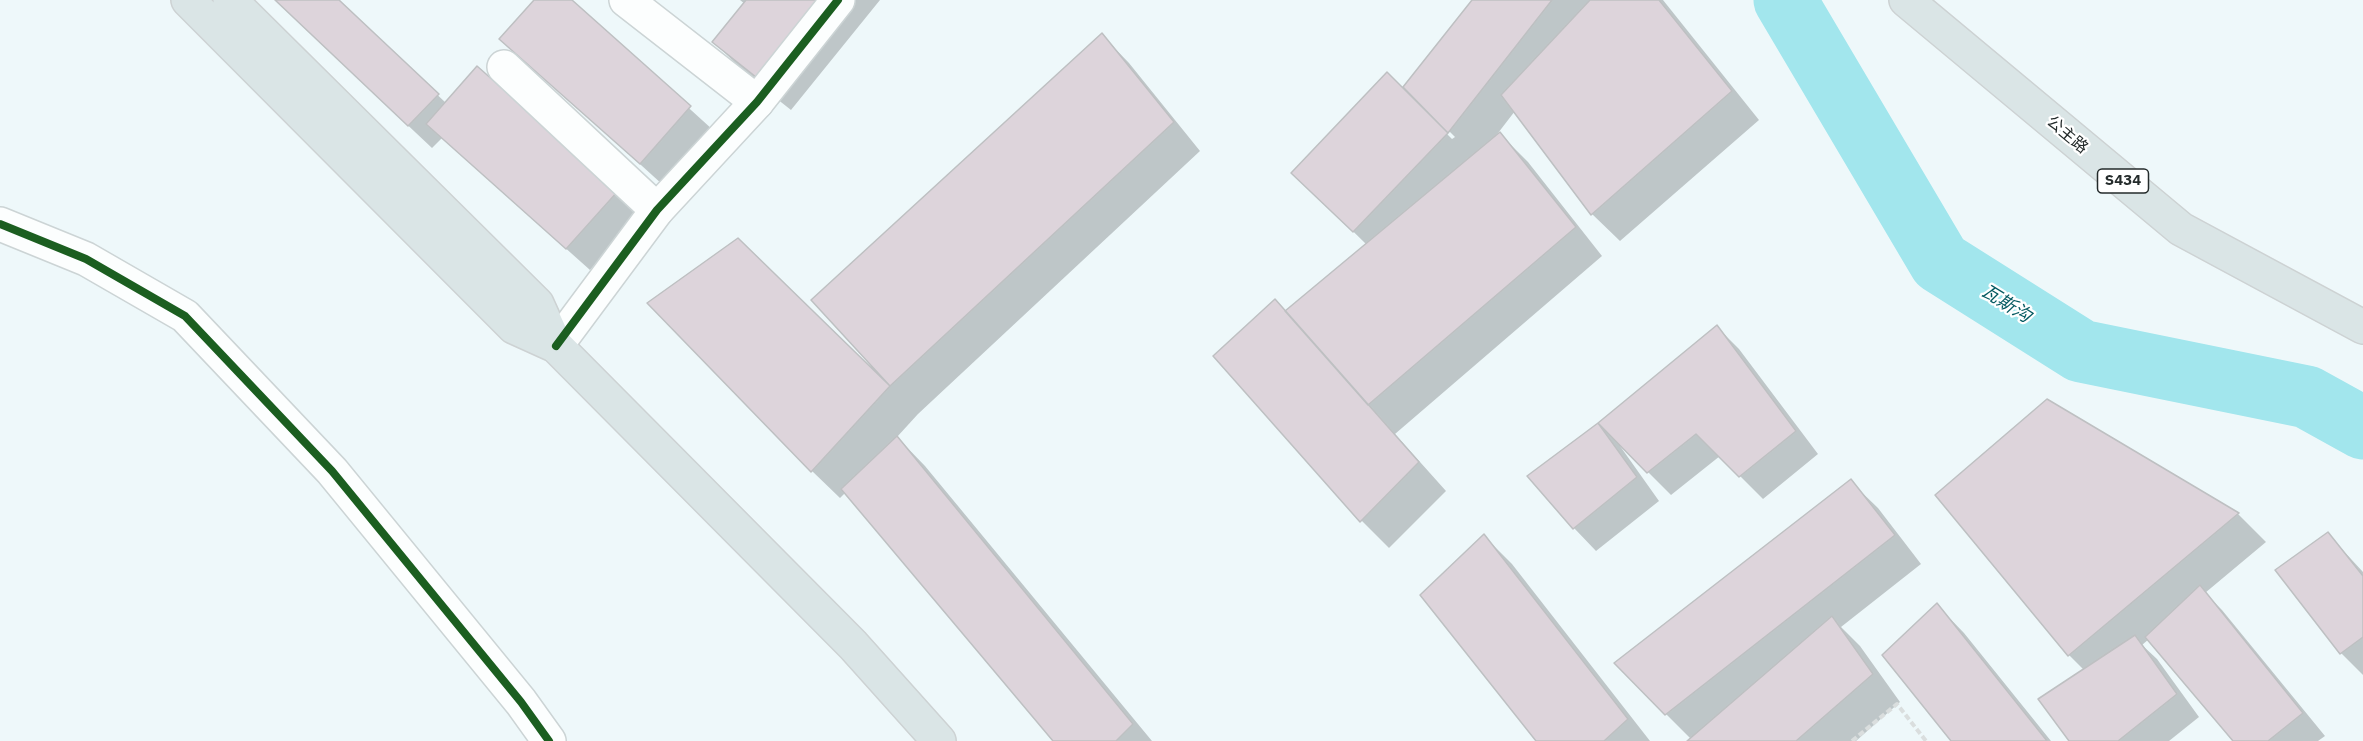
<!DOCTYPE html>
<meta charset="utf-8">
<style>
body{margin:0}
canvas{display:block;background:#eef8fa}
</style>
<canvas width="2363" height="741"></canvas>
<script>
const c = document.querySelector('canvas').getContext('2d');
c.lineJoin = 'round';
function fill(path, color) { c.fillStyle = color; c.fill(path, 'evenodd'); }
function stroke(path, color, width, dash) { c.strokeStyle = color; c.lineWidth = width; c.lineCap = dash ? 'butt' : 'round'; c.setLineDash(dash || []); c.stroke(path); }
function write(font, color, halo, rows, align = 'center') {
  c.font = font + ' "IBM Plex Sans","Noto Sans SC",sans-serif'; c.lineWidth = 4.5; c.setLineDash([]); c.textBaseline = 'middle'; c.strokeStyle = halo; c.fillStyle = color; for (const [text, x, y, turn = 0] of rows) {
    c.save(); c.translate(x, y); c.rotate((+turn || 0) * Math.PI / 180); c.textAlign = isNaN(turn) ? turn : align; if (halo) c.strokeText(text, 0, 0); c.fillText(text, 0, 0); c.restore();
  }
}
fill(new Path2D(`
 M337 0 446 103 477 68 639 215 590 270 442 138 432 148 299 23Z
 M536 0H570L713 130 663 185 501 38Z
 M740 0H880L791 110 748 76 714 42 745 4Z
 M1474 0H1663L1759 120 1620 241 1592 214 1515 111 1495 137 1500 134 1528 162 1602 256 1395 434 1446 491 1389 548 1362 521 1215 356 1286 312 1367 245 1316 195 1387 74 1452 139 1455 137 1405 87Z
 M1102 35 1129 63 1200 151 918 414 897 437 925 466 1152 741H1055L846 492 840 498 812 471 884 379Z
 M1717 327 1739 349 1818 454 1763 499 1720 456 1671 495 1621 445 1620 446 1659 501 1596 551 1574 528 1599 424Z
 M2047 400 2238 514 2266 542 2205 593 2222 610 2325 736 2318 741H2234L2149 639 2142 645 2157 659 2199 717 2169 741H2071L2084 670 2069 655Z
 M1850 481 1878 508 1921 564 1841 627 1860 646 1900 702 1856 741H1689L1691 739 1616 664Z
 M2328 534 2363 572V675L2341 653Z
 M1484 536 1512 564 1650 741H1538Z
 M1937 605 1964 633 2051 741H1952Z`), '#0003');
stroke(new Path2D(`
 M1785 0 1940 262 2081 351 2307 397 2363 428`), '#a2e6ed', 63);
const building = new Path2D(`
 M275 0H339L439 94 408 126Z
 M534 0H572L691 106 640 164 499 39Z
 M746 0H818L756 77 712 42Z
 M1472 0H1552L1448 133 1403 87Z
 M1590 0H1659L1732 91 1591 215 1501 95Z
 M1102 33 1174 122 890 386 811 300Z
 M477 66 618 191 566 249 426 124Z
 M1387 72 1448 133 1353 232 1291 173Z
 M1500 132 1576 227 1368 405 1285 311Z
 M738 238 890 386 811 472 647 303Z
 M1275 299 1419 462 1360 522 1213 356Z
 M1717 325 1796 431 1739 477 1696 434 1647 473 1598 423Z
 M2047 399 2239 513 2068 656 1935 495Z
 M1598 423 1637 477 1573 529 1527 476Z
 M897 436 1133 724 1116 741H1053L841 489Z
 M1851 479 1895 535 1665 715 1614 663Z
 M2328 532 2363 576V637L2340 654 2275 570Z
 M1484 534 1628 719 1604 741H1536L1420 595Z
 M2200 585 2303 713 2268 741H2233L2145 637Z
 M1937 603 2047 741H1951L1882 655Z
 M1832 616 1873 674 1796 741H1687Z
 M2135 635 2177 694 2118 741H2069L2038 699Z`);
fill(building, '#ddd4db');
stroke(building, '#bec0c2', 1.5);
const minor = new Path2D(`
 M626 0 757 102
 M504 67 657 210
 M0 224 86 259 185 316 332 471 521 702 549 741`);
const tertiary = new Path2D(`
 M556 346 657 210 757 102 838 0`);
const primary = new Path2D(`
 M188 0 514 327 556 346
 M230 0 537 304 556 346 853 645 939 741
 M1906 0 2181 229 2363 327`);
stroke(minor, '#ccd4d5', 36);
stroke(tertiary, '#ccd4d5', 36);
stroke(primary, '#cdd2d3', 36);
stroke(new Path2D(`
 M1852 741 1897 704 1926 741`), '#dadede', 4, [6, 3]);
stroke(minor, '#fcfefe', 33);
stroke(tertiary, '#fcfefe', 33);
stroke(primary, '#dae5e6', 33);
stroke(new Path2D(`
 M0 224 86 259 185 316 332 471 521 702 549 741
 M556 346 657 210 757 102 838 0`), '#1b5e20', 8);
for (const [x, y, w] of [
 [2123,181,51]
]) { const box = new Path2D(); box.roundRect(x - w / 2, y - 12, w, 24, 4.5); c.fillStyle = '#fff'; c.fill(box); stroke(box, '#242b2b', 1.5); }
write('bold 15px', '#242b2b', null, [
 ["S434",2123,181]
]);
write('16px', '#242b2b', '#fff', [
 ["公主路",2067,135,40]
]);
write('italic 18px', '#055a61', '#fff', [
 ["瓦斯沟",2006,304,32]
]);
</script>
